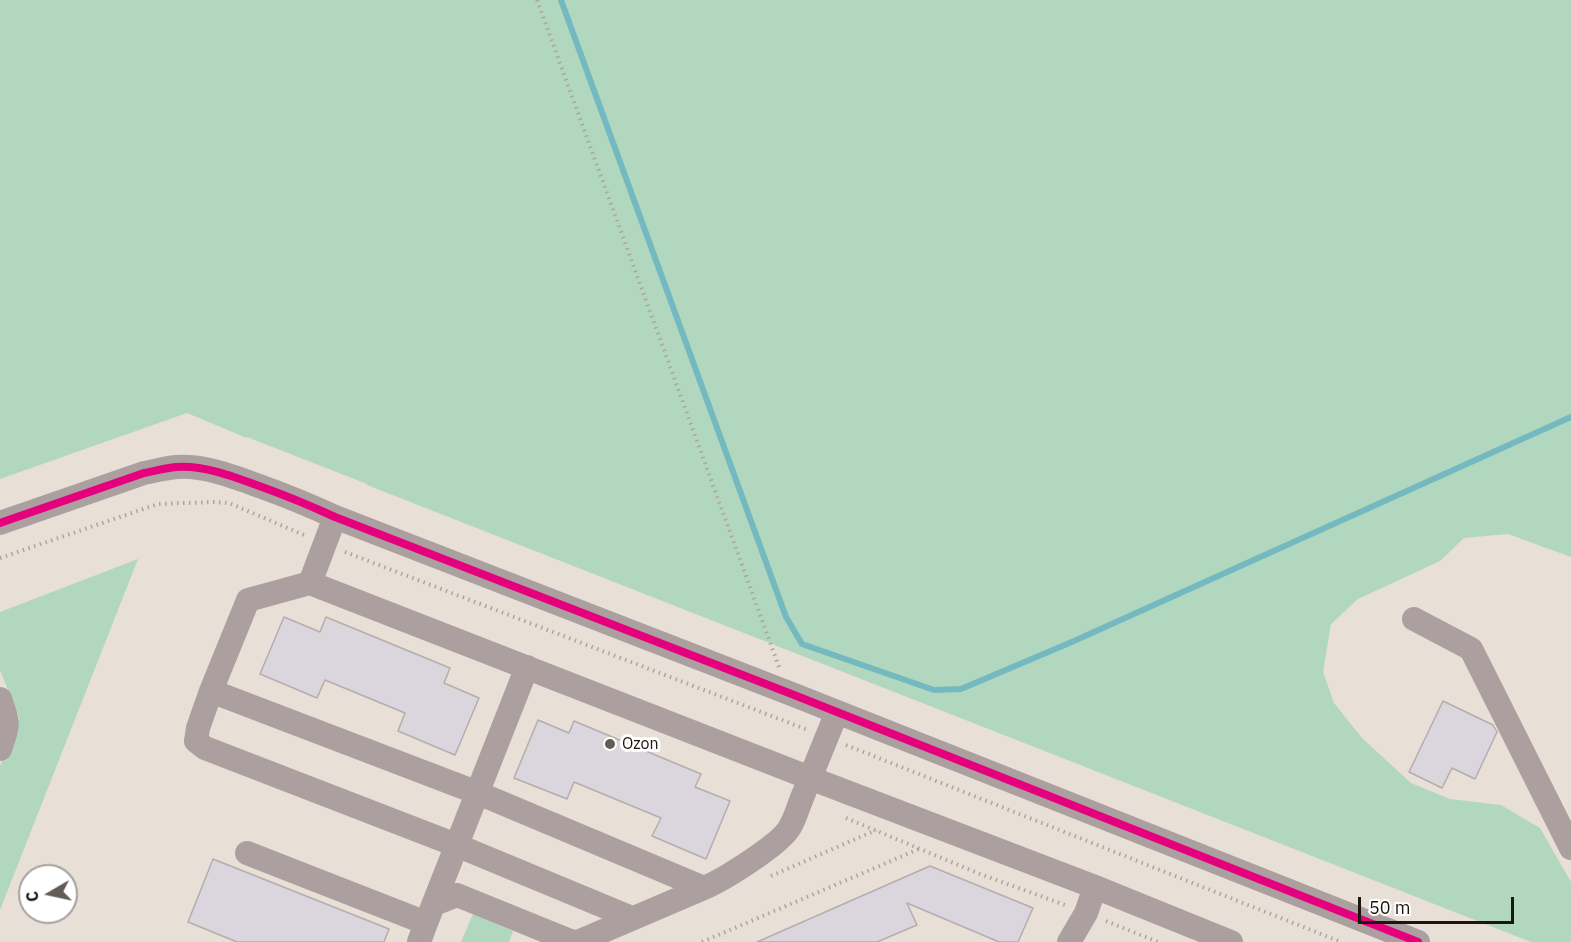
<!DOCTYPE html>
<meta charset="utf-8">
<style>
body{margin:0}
#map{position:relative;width:1571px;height:942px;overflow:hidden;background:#e8dfd6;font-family:"IBM Plex Sans",sans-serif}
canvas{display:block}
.north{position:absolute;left:18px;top:864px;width:60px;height:60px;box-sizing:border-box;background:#fff;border:2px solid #a4a2a0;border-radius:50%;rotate:261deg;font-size:16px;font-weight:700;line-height:24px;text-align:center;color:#1c1611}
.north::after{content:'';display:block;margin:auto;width:21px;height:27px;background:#635c56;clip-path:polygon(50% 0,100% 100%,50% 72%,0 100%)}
.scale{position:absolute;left:1358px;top:897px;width:156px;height:27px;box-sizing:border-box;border:3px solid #1c1611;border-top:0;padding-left:8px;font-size:18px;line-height:21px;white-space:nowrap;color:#1c1611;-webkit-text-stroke:4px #fff;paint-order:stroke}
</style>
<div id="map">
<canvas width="1571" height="942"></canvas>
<div class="north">С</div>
<div class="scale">50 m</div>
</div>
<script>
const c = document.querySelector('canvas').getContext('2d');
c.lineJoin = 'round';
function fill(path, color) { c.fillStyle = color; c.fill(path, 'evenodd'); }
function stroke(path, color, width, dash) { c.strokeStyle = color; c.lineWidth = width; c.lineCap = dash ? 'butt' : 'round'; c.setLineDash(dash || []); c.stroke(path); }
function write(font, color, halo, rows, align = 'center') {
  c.font = font + ' "IBM Plex Sans",sans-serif'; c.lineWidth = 6; c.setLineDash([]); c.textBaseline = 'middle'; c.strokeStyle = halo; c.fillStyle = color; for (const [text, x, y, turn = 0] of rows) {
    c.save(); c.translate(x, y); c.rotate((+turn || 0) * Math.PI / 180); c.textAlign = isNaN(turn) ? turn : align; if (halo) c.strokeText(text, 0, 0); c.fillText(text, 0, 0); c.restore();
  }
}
fill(new Path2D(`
 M0 0H1571V557L1508 534 1464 538 1440 561 1358 599 1331 624 1323 672 1334 703 1362 738 1411 783 1450 799 1501 805 1540 828 1571 882V942H1531L367 485V484L247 437V438L187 413 0 479Z
 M138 559 0 910V766L19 718 0 670V612Z
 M473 914 513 931 509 942H461Z`), '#b2d7bf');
stroke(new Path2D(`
 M561 0 786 617 802 644 934 690 961 689 1074 641 1571 417`), '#74b8c0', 6);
const building = new Path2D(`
 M284 617 320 632 326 617 450 668 444 683 479 698 455 755 398 731 405 713 325 680 317 698 260 674Z
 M1443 701 1493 725 1497 732 1475 779 1452 768 1442 788 1409 772Z
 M538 720 569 733 574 721 701 774 695 787 730 801 706 859 652 836 661 818 574 782 567 799 514 778Z
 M213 859 389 929 384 942H237L188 922Z
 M930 866 1033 908 1018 942H999L907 903 917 925 877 942H757Z`);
fill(building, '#dbd5dd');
stroke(building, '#b3aead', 1.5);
stroke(new Path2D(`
 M537 0 779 667
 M345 552 808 730
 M0 558 158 504 215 502 229 503 304 535
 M846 745 1341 942
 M846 818 980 874 1065 905
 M771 876 876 830
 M1106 921 1158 942
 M702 942 919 849`), '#ada5a2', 4, [1.5, 4.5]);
stroke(new Path2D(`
 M0 523 144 473C155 471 165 468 176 467 205 465 235 477 262 487 287 496 311 506 335 517L789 693 1418 942
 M310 583 335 517
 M1414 619 1471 649 1571 848
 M211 691 198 728 196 741 205 748 456 845 632 918
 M0 699C9 723 9 725 0 749
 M837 712C826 739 815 766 804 793 799 804 796 817 790 827 781 844 723 880 704 888L478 793 211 691 248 600 310 583 810 778 1095 887 1231 942
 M247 853 426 923 419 942
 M434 904 457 895 573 942
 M426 923 527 667
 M575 942 580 941 704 888
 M1069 942 1086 913 1095 887`), '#aba09f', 24);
stroke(new Path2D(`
 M0 523 144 473C155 471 165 468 176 467 205 465 235 477 262 487 287 496 311 506 335 517L789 693 1418 942`), '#e5007d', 8);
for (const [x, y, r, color] of [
 [610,744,6,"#635c56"]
]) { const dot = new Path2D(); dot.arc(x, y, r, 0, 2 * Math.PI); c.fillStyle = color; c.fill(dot); stroke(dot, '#fff', 2); }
write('16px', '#1c1611', '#fff', [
 ["Ozon",622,744]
], 'left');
</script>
